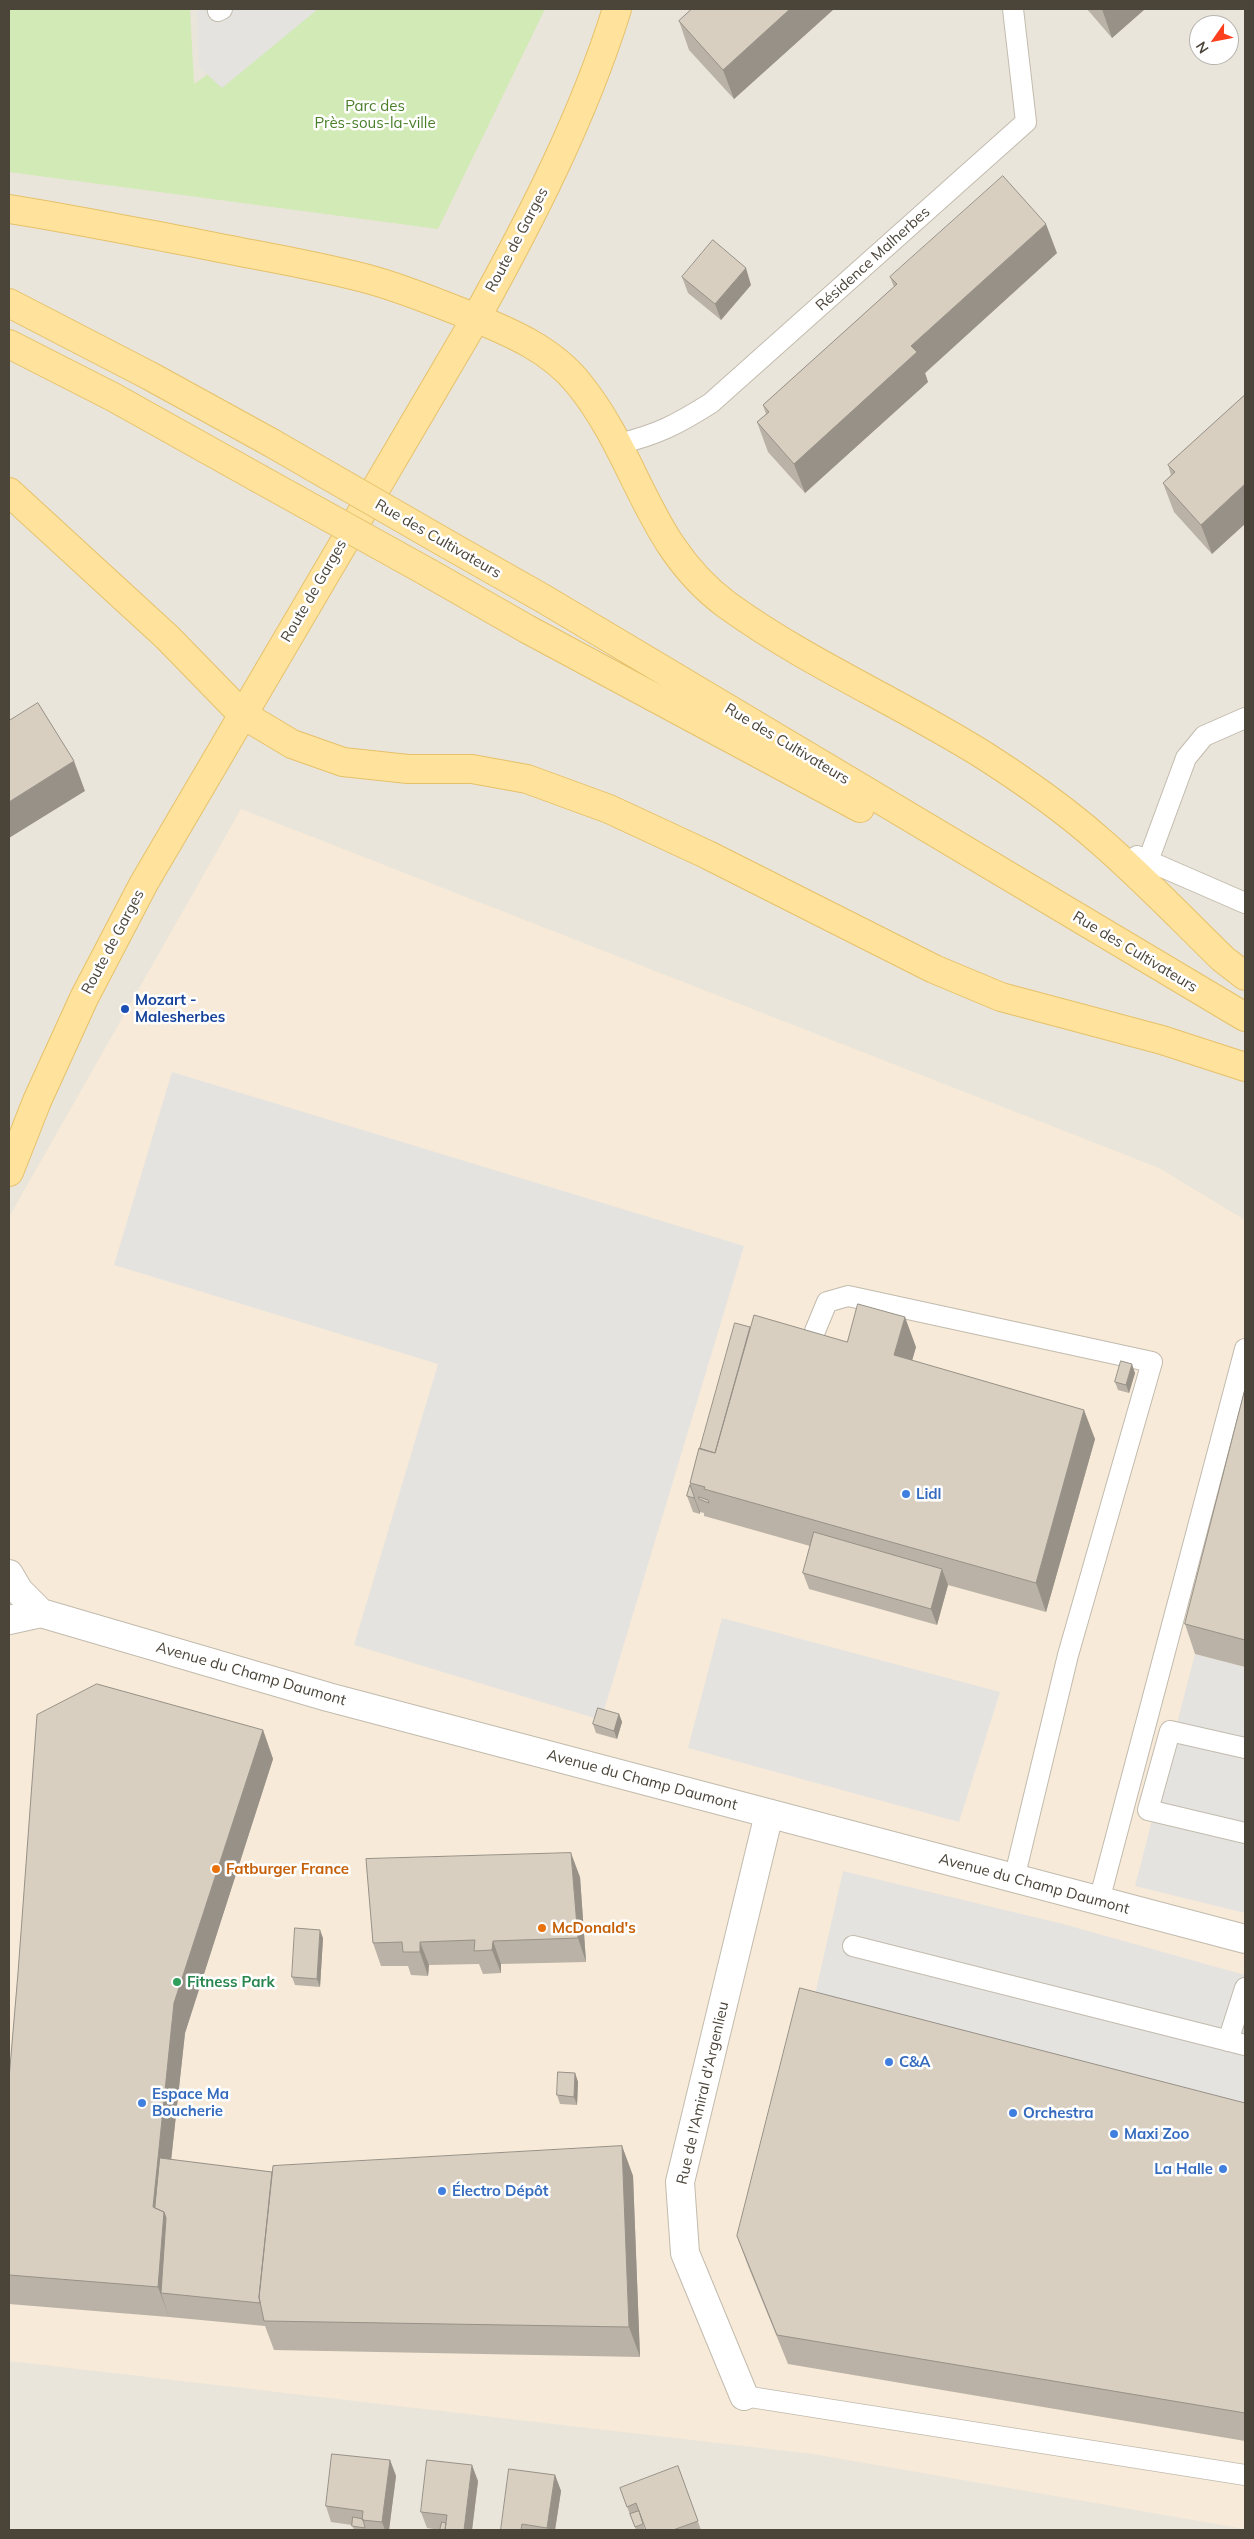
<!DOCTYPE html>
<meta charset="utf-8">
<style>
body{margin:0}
#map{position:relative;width:1254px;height:2539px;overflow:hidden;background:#f6f3ec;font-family:Mulish,sans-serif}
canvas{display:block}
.frame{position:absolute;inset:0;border:10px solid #4b4439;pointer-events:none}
.north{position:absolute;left:1189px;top:15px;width:50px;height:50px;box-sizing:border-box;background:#fff;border:1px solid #b7b4b0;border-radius:50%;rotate:237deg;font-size:14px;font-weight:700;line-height:20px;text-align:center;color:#4b4439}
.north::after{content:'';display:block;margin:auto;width:18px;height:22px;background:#fc3f1d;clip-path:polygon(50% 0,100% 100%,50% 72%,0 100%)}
</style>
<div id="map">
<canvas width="1254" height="2539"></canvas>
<div class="frame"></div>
<div class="north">N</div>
</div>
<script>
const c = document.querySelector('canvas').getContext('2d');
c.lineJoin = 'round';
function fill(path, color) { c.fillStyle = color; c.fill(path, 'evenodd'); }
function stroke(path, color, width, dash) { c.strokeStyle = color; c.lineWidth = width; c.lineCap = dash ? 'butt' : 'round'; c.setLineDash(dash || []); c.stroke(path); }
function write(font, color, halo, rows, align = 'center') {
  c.font = font + ' Mulish,sans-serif'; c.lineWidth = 5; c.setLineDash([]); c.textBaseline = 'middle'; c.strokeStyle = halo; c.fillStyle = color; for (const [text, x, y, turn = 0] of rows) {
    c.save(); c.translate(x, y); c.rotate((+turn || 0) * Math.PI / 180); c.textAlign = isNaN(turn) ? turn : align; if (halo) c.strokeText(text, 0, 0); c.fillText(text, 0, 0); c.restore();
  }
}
fill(new Path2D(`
 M9 9H1245V2530H9ZM1199 25H1229V55H1199Z`), '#eae5da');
fill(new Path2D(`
 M241 809 1159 1168 1245 1220V2529L813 2454 9 2361V1217Z`), '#f7ead8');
fill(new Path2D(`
 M9 9H190L194 84 301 9H545L438 229 9 172Z`), '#d2eab5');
fill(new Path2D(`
 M197 9H318L222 88 199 67Z
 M172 1072 744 1246 601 1720 354 1645 438 1364 114 1265Z
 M722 1618 1000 1692 959 1822 688 1748Z
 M1195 1654 1245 1667V1913L1135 1886Z
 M843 1871 1063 1924 1245 1975V2130L810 2017Z`), '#e5e3e0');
const lane = new Path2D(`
 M218 11 222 9
 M618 444C657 435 678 424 711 403L1026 122 1013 9
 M1137 856 1245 903
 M1148 861 1186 758 1204 736 1245 718
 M815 1331 827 1302 848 1296 1152 1362 1068 1655 1014 1879
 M1245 1748 1170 1731 1148 1810 1245 1833
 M1099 1901 1245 1349
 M853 1946 1245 2045
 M1228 2041 1245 1988
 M744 2396 1245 2475`);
const street = new Path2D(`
 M9 1574 19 1591 41 1613 328 1697 1245 1939
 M9 1620 41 1613
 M744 2396 685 2253 680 2182 769 1814`);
const primary = new Path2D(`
 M9 209C73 219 136 232 200 244 258 256 318 265 375 281 409 291 441 304 473 317 512 333 552 350 579 384 638 457 647 546 727 605 807 663 901 703 985 756 1024 781 1064 809 1099 840 1142 877 1182 919 1223 959L1245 976
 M9 303 150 376 270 442
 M9 344 113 397 258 478
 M9 492 167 637 242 714 292 744 343 762 408 769H472L527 779 609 809 708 855 934 969 1001 997 1162 1040 1245 1067
 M447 544 544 599 1245 1017
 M429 573 527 629 860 808
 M9 1172 37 1101 84 998 144 883 476 318C531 219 583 118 617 9`);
stroke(lane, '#c2bbae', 22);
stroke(street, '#c2bbae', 30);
stroke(primary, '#e6c16a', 30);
stroke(lane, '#fff', 20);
stroke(street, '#fff', 28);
stroke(primary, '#ffe39c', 28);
const primaryBridge = new Path2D(`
 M270 442 447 544
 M258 478 429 573`);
stroke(primaryBridge, '#e6c16a', 30, []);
stroke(primaryBridge, '#ffe39c', 28);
fill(new Path2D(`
 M692 9H834L734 99 689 50 679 21Z
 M1087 9H1145L1112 38Z
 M1057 253 925 373 928 382 805 493 768 452 757 422 766 414 763 405 894 287 890 277Z
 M682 277 751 285 721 320 688 293Z
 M1245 395 1212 554 1174 512 1163 483 1171 475 1168 465Z
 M750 1327 847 1342 916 1347 912 1360 1095 1439 1046 1612 948 1585 937 1625 809 1589 803 1573 810 1546 715 1519 704 1516V1513L700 1512V1514L693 1512 687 1496 690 1485V1483L700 1449Z
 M1135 1373 1129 1393 1118 1390 1115 1382Z
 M1245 1389V1667L1195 1654 1185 1624Z
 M619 1714 622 1722 617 1739 596 1733 593 1724Z
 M263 1730 273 1759 185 2033 171 2160 272 2172 622 2146 633 2176 640 2357 274 2350 265 2326 169 2317 9 2304V2079Z
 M580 1877 586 1962 501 1964V1973L483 1974 479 1964 429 1965 428 1976 411 1975 408 1966H381L373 1943Z
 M323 1938 320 1987 295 1985 292 1977Z
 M575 2073 578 2082 577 2105 560 2104 557 2095Z
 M1245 2103V2441L788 2364 748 2266 737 2236Z
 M390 2460 396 2476 389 2530H354L352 2525 331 2522 326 2506Z
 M678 2466 701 2530H646L642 2519 645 2530H636L627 2507Z
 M555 2475 561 2491 555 2530H501Z
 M478 2481 472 2530H440L427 2528 421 2512Z`), '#bab2a6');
fill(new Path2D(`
 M790 9H834L734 99 723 70Z
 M1102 9H1145L1112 38Z
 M1046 224 1057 253 925 373 928 382 805 493 794 464 911 346Z
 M746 268 751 285 721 320 715 304Z
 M1245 484V524L1212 554 1201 525Z
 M74 761 85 791 9 838V802Z
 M905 1317 916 1347 905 1385 894 1355Z
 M1132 1364 1135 1373 1129 1393 1126 1385Z
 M1084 1410 1095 1439 1046 1612 1036 1583Z
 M694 1496 700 1512V1514L694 1498Z
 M942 1569 948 1585 937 1625 931 1609Z
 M619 1714 622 1722 617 1739 614 1731Z
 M263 1730 273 1759 185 2033 165 2216 175 2241 161 2293 169 2317 158 2287 153 2207 174 2003Z
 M571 1853 580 1877 586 1962 578 1938Z
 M320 1930 323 1938 320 1987 317 1979Z
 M493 1941 501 1964V1973L492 1950Z
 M420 1942 429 1965 428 1976 420 1952Z
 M575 2073 578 2082 577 2105 574 2097Z
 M622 2146 633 2176 640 2357 629 2327Z
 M390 2460 396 2476 389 2530H385L382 2522Z
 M472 2465 478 2481 472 2530H464Z
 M555 2475 561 2491 555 2530H548L547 2528Z`), '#979187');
const building = new Path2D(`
 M692 9H790L723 70 679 21Z
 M1003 176 1046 224 911 346 917 352 794 464 757 422 769 412 763 405 897 284 890 277Z
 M713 240 746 268 715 304 682 277Z
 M1245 395V484L1201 525 1163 483 1175 472 1168 465Z
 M38 703 74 761 9 802V721Z
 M858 1304 905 1317 894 1355 1084 1410 1036 1583 704 1489 705 1487 690 1483 699 1448 715 1453 754 1315 847 1342Z
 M735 1323 750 1327 715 1453 700 1449Z
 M1121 1361 1132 1364 1126 1385 1115 1382Z
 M1245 1389V1640L1185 1624Z
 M690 1485 694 1496V1498L687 1496Z
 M699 1497 708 1500 709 1503 699 1499Z
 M814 1532 942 1569 931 1609 803 1573Z
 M97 1684 263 1730 174 2003 153 2207 164 2212 158 2287 9 2275V2079L18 1973 37 1715Z
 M598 1708 619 1714 614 1731 593 1724Z
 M571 1853 578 1938 493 1941 492 1950 474 1951 475 1940 420 1942V1952H403L402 1942 373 1943 366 1859Z
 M295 1928 320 1930 317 1979 292 1977Z
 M800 1988 1245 2103V2413L777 2335 737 2236Z
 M558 2072 575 2073 574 2097 557 2095Z
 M622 2146 629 2327 264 2321 259 2297 273 2166Z
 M160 2158 272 2172 259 2297 260 2303 161 2293 166 2218 164 2212 155 2208Z
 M332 2454 390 2460 382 2522 362 2520 363 2511 326 2506Z
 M427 2460 472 2465 464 2530H445L447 2515 421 2512Z
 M678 2466 698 2521 673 2530H646L636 2503 627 2507 620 2488Z
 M509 2469 555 2475 547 2528 522 2524 521 2530H501Z
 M639 2511 643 2524 635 2527 630 2514Z
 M353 2517 363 2519 365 2528 352 2526Z
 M442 2522 446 2523 445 2530H440Z`);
fill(building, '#d8cfc1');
stroke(building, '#979187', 1);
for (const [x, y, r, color] of [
 [125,1009,5,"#1a4fb4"],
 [906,1494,5,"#3f7fe0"],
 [216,1869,5,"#e8710a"],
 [542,1928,5,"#e8710a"],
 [177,1982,5,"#2e9e5b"],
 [889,2062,5,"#3f7fe0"],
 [142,2103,5,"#3f7fe0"],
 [1013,2113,5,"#3f7fe0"],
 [1114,2134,5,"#3f7fe0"],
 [1223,2169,5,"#3f7fe0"],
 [442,2191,5,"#3f7fe0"]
]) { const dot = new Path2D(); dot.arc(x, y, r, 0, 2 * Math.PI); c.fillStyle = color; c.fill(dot); stroke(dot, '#fff', 2); }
write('15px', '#4a7f2a', '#fff', [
 ["Parc des",375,106],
 ["Près-sous-la-ville",375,123]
]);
write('15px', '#4b4439', '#fff', [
 ["Route de Garges",517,240,-62],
 ["Résidence Malherbes",873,259,-42],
 ["Rue des Cultivateurs",438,539,30],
 ["Route de Garges",314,591,-60],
 ["Rue des Cultivateurs",787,744,31],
 ["Route de Garges",113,942,-62],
 ["Rue des Cultivateurs",1135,952,31],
 ["Avenue du Champ Daumont",251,1674,16],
 ["Avenue du Champ Daumont",642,1780,15],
 ["Avenue du Champ Daumont",1034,1884,15],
 ["Rue de l'Amiral d'Argenlieu",703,2093,-77]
]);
write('bold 15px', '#164399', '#fff', [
 ["Mozart -",135,1000],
 ["Malesherbes",135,1017]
], 'left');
write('bold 15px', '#366cbe', '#fff', [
 ["Lidl",916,1494],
 ["C&A",899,2062],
 ["Espace Ma",152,2094],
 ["Boucherie",152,2111],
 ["Orchestra",1023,2113],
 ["Maxi Zoo",1124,2134],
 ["La Halle",1213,2169,"right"],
 ["Électro Dépôt",452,2191]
], 'left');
write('bold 15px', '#c56008', '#fff', [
 ["Fatburger France",226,1869],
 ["McDonald's",552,1928]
], 'left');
write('bold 15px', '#27864d', '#fff', [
 ["Fitness Park",187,1982]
], 'left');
</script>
